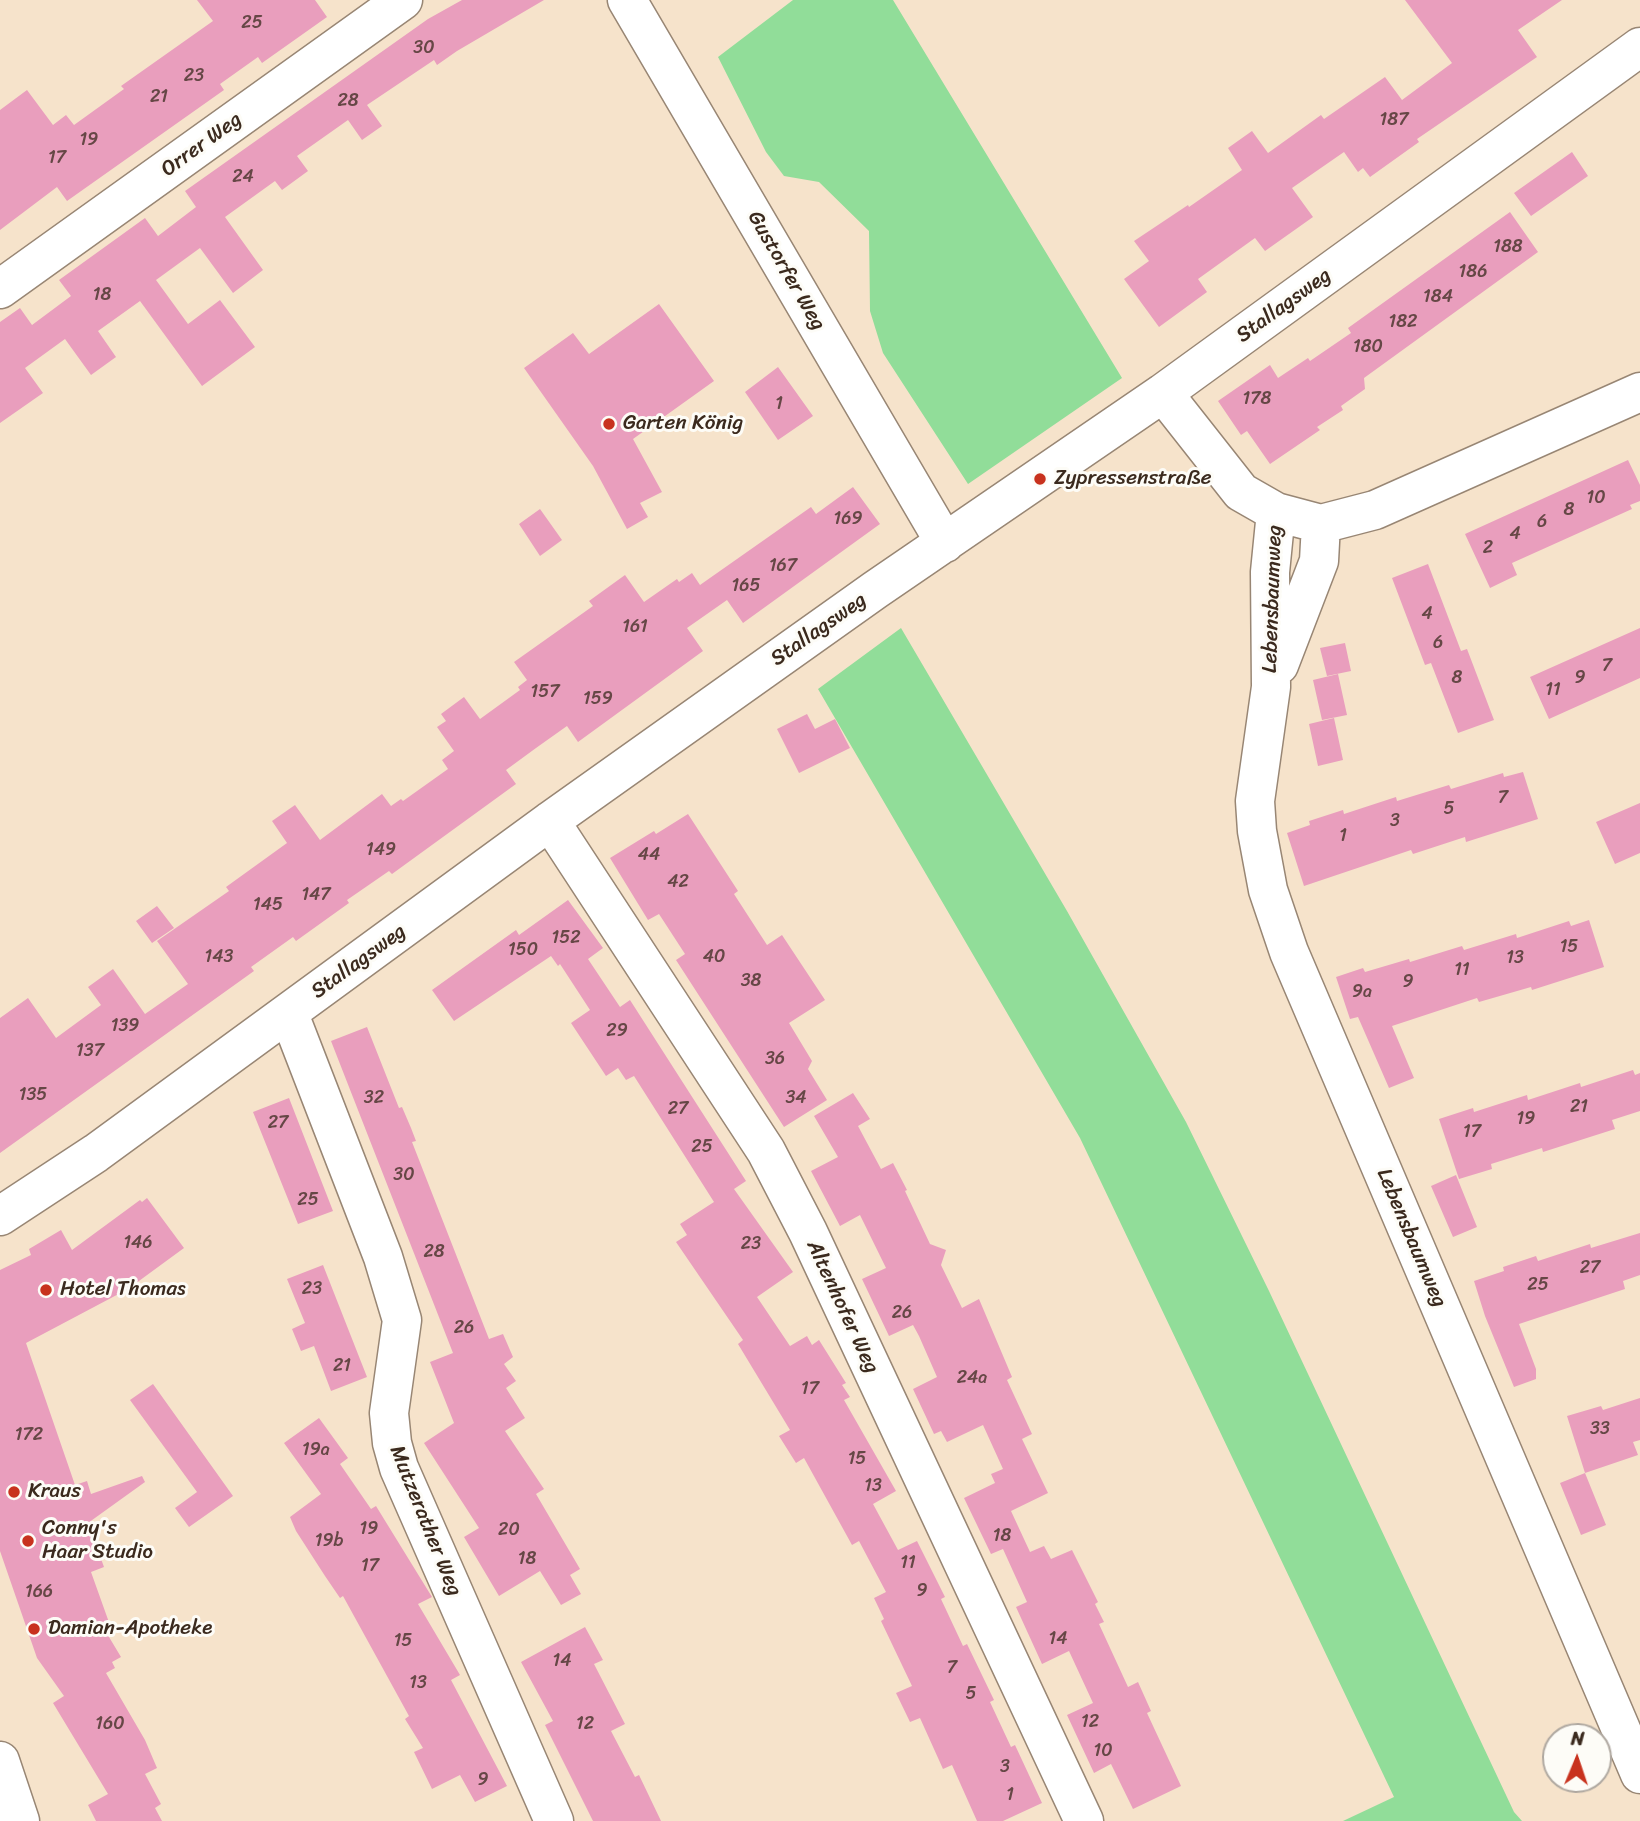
<!DOCTYPE html>
<meta charset="utf-8">
<style>
body{margin:0}
#map{position:relative;width:1640px;height:1821px;overflow:hidden;background:#f6e3cb;font-family:Sriracha,sans-serif}
canvas{display:block}
.north{position:absolute;left:1542px;top:1723px;width:70px;height:70px;box-sizing:border-box;background:#fdfcf7;border:2px solid #afa8a0;border-radius:50%;rotate:2deg;font-size:19px;font-weight:700;line-height:28px;text-align:center;color:#3b2a1e}
.north::after{content:'';display:block;margin:auto;width:24px;height:32px;background:#c8321e;clip-path:polygon(50% 0,100% 100%,50% 72%,0 100%)}
</style>
<div id="map">
<canvas width="1640" height="1821"></canvas>
<div class="north">N</div>
</div>
<script>
const c = document.querySelector('canvas').getContext('2d');
c.lineJoin = 'round';
function fill(path, color) { c.fillStyle = color; c.fill(path, 'evenodd'); }
function stroke(path, color, width, dash) { c.strokeStyle = color; c.lineWidth = width; c.lineCap = dash ? 'butt' : 'round'; c.setLineDash(dash || []); c.stroke(path); }
function write(font, color, halo, rows, align = 'center') {
  c.font = font + ' Sriracha,sans-serif'; c.lineWidth = 6; c.setLineDash([]); c.textBaseline = 'middle'; c.strokeStyle = halo; c.fillStyle = color; for (const [text, x, y, turn = 0] of rows) {
    c.save(); c.translate(x, y); c.rotate((+turn || 0) * Math.PI / 180); c.textAlign = isNaN(turn) ? turn : align; if (halo) c.strokeText(text, 0, 0); c.fillText(text, 0, 0); c.restore();
  }
}
fill(new Path2D(`
 M793 0H893L1122 378 968 484 883 353 870 311 869 231 819 182 784 176 766 152 718 57Z
 M901 628 1067 911 1186 1122 1269 1291 1514 1812 1522 1821H1343L1394 1797 1080 1138 818 689Z`), '#91dd99');
fill(new Path2D(`
 M197 0H315L327 17 262 63 258 57 220 84 224 90 67 201 57 187 0 230V110L27 90 53 125 66 115 74 125 124 89 121 86 213 21Z
 M462 0H544L457 51 437 65 434 60 367 105 382 126 362 140 348 120 297 156 308 171 282 190 275 181 225 217 263 270 233 293 200 248 156 280 188 324 220 300 255 347 202 386 140 301 98 331 116 357 91 375 65 339 25 368 43 393 0 423V322L20 308 32 325 71 296 59 280 145 218 158 236 196 207 185 191 428 19Z
 M1405 0H1562L1518 30 1537 57 1417 139 1419 142 1370 177 1363 168 1358 172 1344 152 1292 188 1313 217 1265 251 1255 238 1198 279 1207 292 1159 327 1124 279 1149 261 1134 241 1188 205 1189 207 1242 170 1228 148 1252 131 1268 153 1321 115 1324 119 1385 77 1402 100 1452 63Z
 M1572 152 1588 176 1531 216 1514 193Z
 M1510 212 1538 252 1364 378 1365 389 1341 406 1343 410 1317 427 1320 430 1270 464 1247 431 1241 435 1218 401 1270 365 1278 378 1308 358 1310 361 1351 333 1348 328Z
 M659 304 714 381 633 439 662 492 640 503 648 517 627 529 593 466 524 368 573 333 589 354Z
 M778 367 813 416 778 440 745 392Z
 M1628 460 1640 485V501L1630 505 1632 509 1512 563 1517 575 1490 588 1465 534Z
 M853 487 880 524 743 623 727 600 687 628 703 651 578 742 567 726 536 748 506 770 516 784 392 874 389 871 347 900 349 903 296 941 293 937 251 967 254 971 0 1153V1018L28 998 56 1038 101 1005 88 987 113 969 145 1014 188 984 157 941 229 891 226 887 287 843 272 821 295 805 320 840 382 794 391 806 401 799 403 801 448 769 442 760 454 751 437 727 446 721 441 714 464 697 480 719 520 690 518 687 527 680 514 662 593 606 589 601 625 575 644 602 677 579 679 582 692 573 700 585 811 507 816 514Z
 M540 509 562 540 540 556 519 524Z
 M1428 564 1461 651 1467 649 1494 720 1458 733 1431 663 1425 665 1392 578Z
 M1640 628V678L1549 719 1530 677Z
 M1345 643 1351 671 1327 676 1320 648Z
 M1338 674 1347 715 1322 720 1313 680Z
 M807 714 815 729 835 719 850 748 799 773 777 729Z
 M1334 718 1343 760 1318 766 1309 724Z
 M1523 772 1538 819 1466 842 1465 837 1413 854 1411 850 1304 886 1287 833 1310 825 1309 821 1343 810 1344 814 1396 797 1397 801 1449 785 1451 789 1503 773 1504 777Z
 M1640 803V853L1615 864 1596 822Z
 M688 814 738 891 734 894 767 945 782 935 825 1000 789 1023 812 1061 808 1069 827 1100 784 1127 676 960 685 954 659 914 648 920 610 858 654 831 656 834Z
 M568 900 603 948 588 959 620 1007 630 1000 746 1181 734 1189 793 1272 757 1297 790 1346 807 1336 812 1345 819 1340 846 1383 842 1385 850 1397 844 1400 896 1491 873 1504 898 1550 917 1541 945 1597 941 1599 963 1646 967 1644 994 1700 990 1702 1011 1747 1015 1745 1042 1803 1003 1821H977L952 1765 943 1769 920 1718 910 1722 896 1693 912 1686 881 1621 884 1619 874 1598 886 1592 859 1541 852 1545 804 1458 796 1463 779 1436 790 1430 738 1344 743 1340 676 1242 687 1235 680 1224 714 1202 634 1076 626 1080 618 1068 606 1076 571 1023 590 1010 560 964 558 966 551 956 454 1021 432 990 516 930 519 935Z
 M157 906 174 928 152 943 136 921Z
 M1589 920 1604 967 1532 990 1531 987 1479 1002 1477 998 1392 1026 1414 1078 1389 1088 1358 1017 1350 1019 1336 977 1363 968 1365 972 1409 959 1410 962 1462 946 1464 950 1516 934 1517 938 1569 921 1571 926Z
 M367 1027 399 1108 402 1107 411 1128 416 1141 412 1142 489 1339 503 1334 513 1357 504 1364 516 1381 506 1388 525 1418 505 1431 544 1489 536 1494 580 1569 570 1575 581 1594 561 1605 540 1571 499 1596 464 1537 479 1528 424 1443 454 1423 430 1362 453 1353 331 1041Z
 M1633 1070 1635 1075 1640 1073V1111L1612 1120 1615 1129 1543 1152 1542 1148 1491 1164 1492 1169 1459 1179 1439 1119 1473 1108 1474 1112 1527 1095 1528 1100 1580 1083 1581 1087Z
 M853 1093 870 1119 858 1126 881 1169 893 1163 907 1190 905 1191 930 1244 946 1250 941 1265 962 1308 979 1299 1012 1377 1007 1380 1032 1434 1022 1439 1048 1493 1011 1511 1030 1552 1044 1546 1051 1559 1072 1550 1098 1602 1095 1604 1104 1622 1099 1624 1128 1687 1138 1682 1151 1711 1147 1713 1181 1786 1133 1809 1111 1764 1094 1773 1067 1715 1093 1703 1069 1651 1042 1664 1016 1607 1027 1602 1003 1549 991 1554 964 1498 995 1483 991 1474 1003 1469 983 1425 947 1442 941 1431 934 1434 913 1389 937 1377 919 1336 913 1325 889 1336 862 1279 886 1268 860 1215 840 1226 811 1171 838 1157 814 1116Z
 M289 1098 333 1211 298 1224 253 1112Z
 M1456 1175 1477 1227 1453 1237 1431 1186Z
 M147 1198 184 1248 128 1289 26 1343 75 1485 87 1481 91 1494 142 1476 145 1482 88 1523 104 1567 91 1572 111 1628 106 1632 121 1657 112 1662 115 1668 106 1673 145 1740 157 1768 145 1774 161 1804 155 1808 162 1821H96L88 1805 108 1794 53 1703 64 1696 37 1658 0 1551V1270L31 1255 29 1249 61 1230 72 1250 140 1200 142 1202Z
 M1640 1233V1275L1623 1281 1625 1289 1519 1324 1536 1369V1379L1514 1387 1485 1316 1474 1281 1504 1271 1503 1267 1536 1256 1538 1261 1590 1244 1591 1248Z
 M323 1265 367 1377 331 1391 314 1346 301 1351 292 1329 305 1323 287 1279Z
 M153 1384 233 1496 189 1527 175 1508 197 1492 130 1400Z
 M1640 1398V1440L1633 1442 1638 1455 1585 1473 1567 1416 1601 1406 1603 1410Z
 M319 1418 348 1458 340 1464 371 1509 376 1506 432 1597 418 1604 460 1675 451 1680 507 1786 475 1802 460 1775 432 1789 414 1752 423 1748 405 1719 409 1716 343 1596 340 1598 325 1576 296 1531 290 1517 321 1494 284 1443Z
 M1585 1473 1606 1525 1581 1535 1560 1483Z
 M585 1627 603 1660 594 1664 625 1724 611 1731 635 1777 639 1775 661 1821H593L545 1725 553 1721 521 1662Z`), '#e99ebd');
const minor = new Path2D(`
 M627 0 945 543
 M0 289 403 0
 M1163 393 1241 492 1276 512 1321 524 1375 510 1640 392
 M1276 512 1270 572 1271 687 1255 801 1257 831 1268 890 1289 952 1640 1774
 M1279 665 1319 561 1321 524
 M550 821 766 1151 808 1232 1084 1821
 M289 1014 383 1257 402 1320 389 1413 392 1443 399 1468 554 1821
 M0 1216 96 1153 550 821 875 590 1163 393 1640 47
 M0 1761 20 1821`);
stroke(minor, '#988674', 41);
stroke(minor, '#fff', 38);
for (const [x, y, r, color] of [
 [609,424,7,"#c8321e"],
 [1040,479,7,"#c8321e"],
 [46,1290,7,"#c8321e"],
 [14,1492,7,"#c8321e"],
 [28,1541,7,"#c8321e"],
 [34,1629,7,"#c8321e"]
]) { const dot = new Path2D(); dot.arc(x, y, r, 0, 2 * Math.PI); c.fillStyle = color; c.fill(dot); stroke(dot, '#fdfcf7', 2.5); }
write('18px', '#664746', null, [
 ["25",252,23],
 ["30",424,48],
 ["23",194,76],
 ["21",159,97],
 ["28",348,101],
 ["187",1394,120],
 ["19",89,140],
 ["17",57,158],
 ["24",243,177],
 ["188",1508,247],
 ["186",1473,272],
 ["18",102,295],
 ["184",1438,297],
 ["182",1403,322],
 ["180",1368,347],
 ["178",1257,399],
 ["1",779,404],
 ["10",1596,498],
 ["8",1569,510],
 ["169",848,519],
 ["6",1542,522],
 ["4",1515,534],
 ["2",1488,548],
 ["167",783,566],
 ["165",746,586],
 ["4",1427,614],
 ["161",635,627],
 ["6",1438,643],
 ["7",1607,666],
 ["8",1457,678],
 ["9",1580,678],
 ["11",1553,690],
 ["157",545,692],
 ["159",598,699],
 ["7",1503,798],
 ["5",1449,809],
 ["3",1395,821],
 ["1",1343,836],
 ["149",381,850],
 ["44",649,855],
 ["42",678,882],
 ["147",316,895],
 ["145",268,905],
 ["152",566,938],
 ["15",1569,947],
 ["150",523,950],
 ["143",219,957],
 ["40",714,957],
 ["13",1515,958],
 ["11",1462,970],
 ["38",751,981],
 ["9",1408,982],
 ["9a",1362,992],
 ["139",125,1026],
 ["29",617,1031],
 ["137",90,1051],
 ["36",775,1059],
 ["135",33,1095],
 ["32",374,1098],
 ["34",796,1098],
 ["21",1579,1107],
 ["27",678,1109],
 ["19",1526,1119],
 ["27",278,1123],
 ["17",1472,1132],
 ["25",702,1147],
 ["30",404,1175],
 ["25",308,1200],
 ["146",138,1243],
 ["23",751,1244],
 ["28",434,1252],
 ["27",1590,1268],
 ["25",1538,1285],
 ["23",312,1289],
 ["26",902,1313],
 ["26",464,1328],
 ["21",342,1366],
 ["24a",972,1378],
 ["17",810,1389],
 ["33",1600,1429],
 ["172",29,1435],
 ["19a",316,1450],
 ["15",857,1459],
 ["13",873,1486],
 ["19",369,1529],
 ["20",509,1530],
 ["18",1002,1536],
 ["19b",329,1541],
 ["18",527,1559],
 ["11",908,1563],
 ["17",370,1566],
 ["9",922,1591],
 ["166",39,1592],
 ["14",1058,1639],
 ["15",403,1641],
 ["14",562,1661],
 ["7",952,1668],
 ["13",418,1683],
 ["5",971,1694],
 ["12",1090,1722],
 ["160",110,1724],
 ["12",585,1724],
 ["10",1103,1751],
 ["3",1005,1767],
 ["9",483,1780],
 ["1",1010,1795]
]);
write('21px', '#3b2a1e', '#fdfcf7', [
 ["Orrer Weg",202,145,-36],
 ["Gustorfer Weg",786,271,60],
 ["Stallagsweg",1284,306,-36],
 ["Lebensbaumweg",1273,599,-88],
 ["Stallagsweg",819,630,-35],
 ["Stallagsweg",359,962,-36],
 ["Lebensbaumweg",1411,1238,67],
 ["Altenhofer Weg",842,1307,65],
 ["Mutzerather Weg",425,1521,68]
]);
write('21px', '#3b2a1e', '#fdfcf7', [
 ["Garten König",623,424],
 ["Zypressenstraße",1054,479],
 ["Hotel Thomas",60,1290],
 ["Kraus",28,1492],
 ["Conny's",42,1529],
 ["Haar Studio",42,1553],
 ["Damian-Apotheke",48,1629]
], 'left');
</script>
